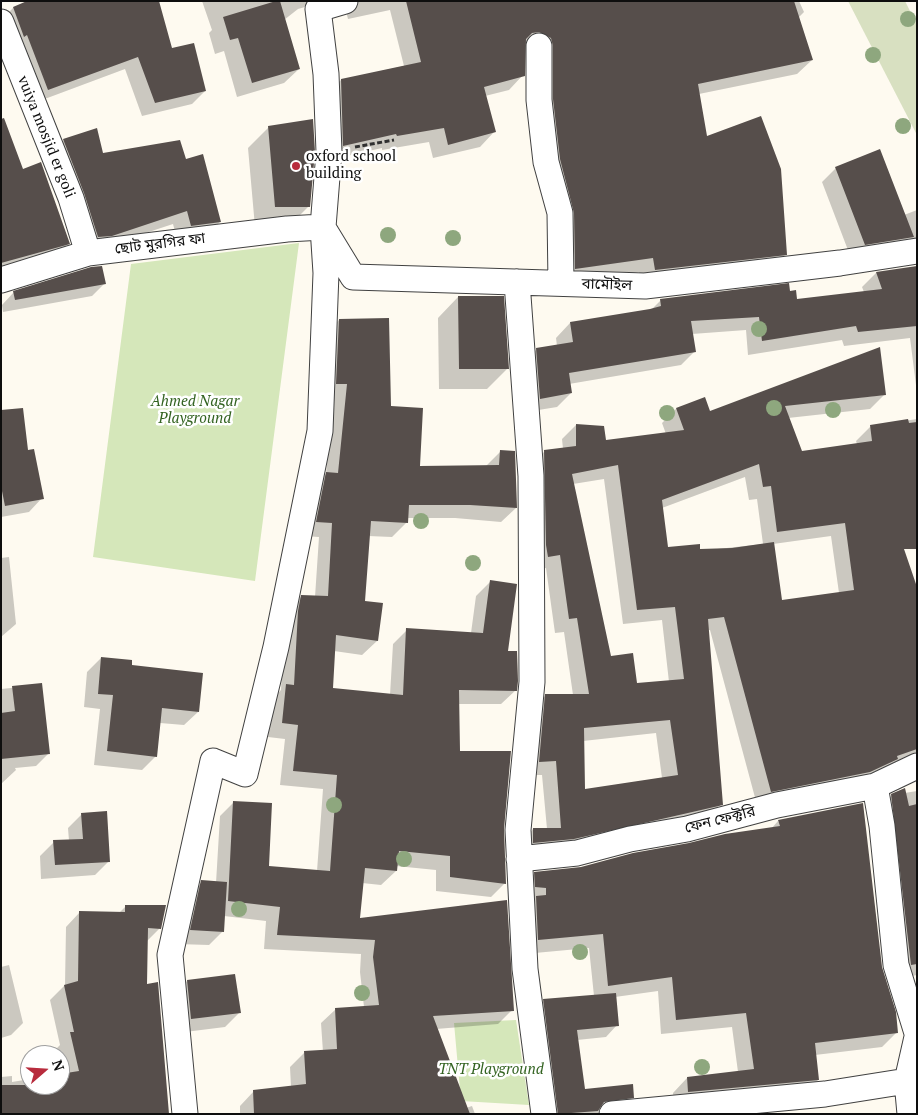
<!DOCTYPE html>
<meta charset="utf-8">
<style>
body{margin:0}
#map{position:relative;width:918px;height:1115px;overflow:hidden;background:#fefaf0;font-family:"PT Serif",serif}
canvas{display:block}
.frame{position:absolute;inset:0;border:2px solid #0e0e0e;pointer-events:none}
.north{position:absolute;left:20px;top:1045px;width:50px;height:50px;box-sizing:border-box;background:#fff;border:1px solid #9f9f9f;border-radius:50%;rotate:71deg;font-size:14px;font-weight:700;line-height:20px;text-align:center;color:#0e0e0e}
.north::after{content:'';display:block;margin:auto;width:18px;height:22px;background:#b82c3d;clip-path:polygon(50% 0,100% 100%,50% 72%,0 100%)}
</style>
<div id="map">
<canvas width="918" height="1115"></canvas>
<div class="frame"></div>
<div class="north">N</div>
</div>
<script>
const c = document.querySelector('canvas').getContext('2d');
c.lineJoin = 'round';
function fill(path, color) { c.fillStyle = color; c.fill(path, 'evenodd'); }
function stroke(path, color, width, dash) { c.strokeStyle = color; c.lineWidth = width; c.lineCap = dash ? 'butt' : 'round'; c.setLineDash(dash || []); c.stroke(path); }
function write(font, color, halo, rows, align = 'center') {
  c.font = font + ' "PT Serif","Noto Sans Bengali",serif'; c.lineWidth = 5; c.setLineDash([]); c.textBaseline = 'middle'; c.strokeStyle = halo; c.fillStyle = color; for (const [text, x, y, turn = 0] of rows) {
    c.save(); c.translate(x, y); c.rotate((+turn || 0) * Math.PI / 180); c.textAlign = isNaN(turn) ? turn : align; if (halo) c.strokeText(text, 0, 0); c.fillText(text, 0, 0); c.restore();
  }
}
fill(new Path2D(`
 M299 243 255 581 93 557 131 264Z
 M516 1020 529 1105 461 1101 454 1023Z`), '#d5e7ba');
fill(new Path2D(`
 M848 1H905L917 25V135Z`), '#d8e0c1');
fill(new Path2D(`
 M202 1H326L298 9 284 20 299 69 284 83 237 97 224 51 215 54 209 33 212 30Z
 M326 1H799L804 12 798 18 812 60 797 74 699 94 706 138 786 254 771 269 641 284 639 272 561 282 532 48 525 46 523 75 509 90 485 96 494 132 480 147 433 158 429 142 382 150V148L329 160 326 94 341 80 404 66 390 10 348 19 344 3Z
 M13 8 171 50 205 91 192 104 142 116 125 69 34 103 1 20Z
 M1 126 22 170 69 243 55 257 1 273Z
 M269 127 309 206 288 227H255L248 148Z
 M64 140 102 154 185 161 220 222 206 236 177 239 173 224 97 249 50 154Z
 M836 168 904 215 917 210V262L851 258 822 182Z
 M917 267V393L910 338 844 346 842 340 748 355 746 330 692 334 695 351 681 365 569 384 571 393 557 407 526 412 523 363 537 349 557 346 556 338 570 323 650 311 661 300 789 292 796 300 864 292 862 287 876 273Z
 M104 284 92 296 3 312 2 305 14 292Z
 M458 297 508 368 487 389H439L438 318Z
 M339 320 390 407 419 467 486 466 500 452 516 508 501 522 455 518H407L406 523 392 537 368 536 364 602 377 641 362 655 334 651 332 689 390 695 393 644 407 630 471 633 476 596 490 582 516 690 501 704H458L459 753 502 829 505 883 491 897 436 891V870L396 866V871L381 885 362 883 358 919 512 1010 498 1024 436 1029 466 1108 472 1106 475 1114H240V1106L254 1091 291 1087 290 1067 304 1053 323 1052 321 1023 336 1009 364 1007 360 972 361 954 264 949 266 921 224 916 223 931 209 945 177 944 188 896 202 882 216 883 220 816 234 802 267 867 317 871 323 789 280 785 285 739 268 737 272 699 281 690 284 626 288 610 302 596 315 597 319 537 303 536 312 488 326 474 333 397 325 334Z
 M884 395 870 409 788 418 801 452 857 444 856 441 871 426 917 419V485L890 489 902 579 917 591V757L807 795 757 805 710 630H708L721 804 707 818 559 852 519 844 533 829H547L542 775H525L532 709 546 695H573L564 632 555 633 546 568 534 571 530 466 544 452 563 449 562 439 576 425 604 441 666 434 662 423 676 409 710 412ZM745 477 749 500 757 499 763 544 699 551 667 548 662 508ZM604 479 623 624 662 620 669 682 636 685 610 658 573 484ZM831 536 839 593 781 601 773 544ZM656 733 662 778 583 790V741Z
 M1 412 27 452 42 498 29 512 1 517Z
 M9 557 16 624 1 637V558Z
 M101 658 131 666 198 712 184 725 160 723 156 756 142 770 94 765 100 709 84 707 87 672Z
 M41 685 49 753 36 766 15 768 16 770 1 784V689Z
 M917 791V975L897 979 877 810 892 795Z
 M82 814 109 861 95 875 41 879 40 856 54 842 69 841 68 828Z
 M778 821 880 967 897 1032 882 1047 815 1055 818 1080 803 1094 674 1106 673 1093 687 1078 738 1072 732 1027 661 1034 658 991 615 997 617 1025 606 1037 577 1040 584 1090 633 1097 621 1108 597 1114H546L533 1012 544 1001 594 996 589 948 524 954 520 888 535 873 581 868 771 829Z
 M126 906 160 928 146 942 145 985 167 1114H1V1077L12 1076V1082L30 1079V1085H60V1075L63 1074 57 1048 60 1045 50 1000 65 985 66 927 80 912 119 913Z
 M9 965 23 1023 11 1035 1 1038V967Z
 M187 981 239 1013 225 1027 177 1033 173 995Z`), '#0003');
fill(new Path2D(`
 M27 1H159L172 48 194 43 206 91 155 103 138 57 48 90 27 35 24 37 13 7Z
 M276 1H280L300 69 252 83 238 38 230 40 223 17Z
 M406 1H794L813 60 698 84 707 136 761 116 781 169 787 255 655 270 653 258 575 269 574 213 560 159 553 99V46L551 38 539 32 532 33 526 39 525 76 484 87 496 132 448 145 444 128 397 136 396 134 343 146 341 79 421 62Z
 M4 118 23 169 41 162 70 244 1 263V119Z
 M313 119 315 152 310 207H275L268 126Z
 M97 128 103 153 180 140 186 159 203 154 221 222 191 226 187 211 112 236 98 237 84 193 63 139Z
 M880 149 914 237 865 245 835 167Z
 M102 266 106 284 15 300 13 291 91 267Z
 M917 266V326L858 332 856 326 762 341 759 317 691 321 696 352 569 373 572 393 540 399 536 348 573 342 570 322 650 309 661 306 660 299 789 283 790 291 796 290 797 299 882 289 876 272Z
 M458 296H504L509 369H459Z
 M389 318 391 406 423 408 420 466 499 465 500 450 515 451 517 508 470 505H409L408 523 371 521 365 601 383 603 378 641 336 635 333 688 403 695 406 628 483 633 490 580 517 584 508 651H517L518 681 517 691 459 690 460 751H511L504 829 506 884 450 877V856L399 851 397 871 365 868 360 918 507 900 514 1011 433 1016 470 1114H254L253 1090 306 1084 304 1051 337 1049 335 1008 379 1005 373 957 375 940 277 935 280 907 228 901 233 801 272 803 269 866 330 871 337 775 293 771 298 725 282 723 286 684 294 685 298 611 301 595 328 596 332 523 316 522 326 472 338 473 347 384H336L339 319Z
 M880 347 886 395 785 406 802 451 872 441 870 425 908 419 909 423 917 422V549H904L917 587V749L897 756 898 759 870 772 771 792 724 617 708 619 723 805 574 839 533 843V828H561L556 761 539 762 545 694H589L577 618 569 619 560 555 548 557 546 545 544 450 576 446V424L604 426 606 440 684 430 676 408 705 397 710 411ZM759 464 763 487 771 486 777 532 845 523 854 590 782 600 774 542 732 548 700 549V544L668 547 662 500ZM618 465 637 610 675 607 684 679 637 683 633 653 611 656 572 474ZM670 720 678 775 585 789 584 728Z
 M23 408 28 450 34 449 44 499 5 506 1 486V410Z
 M101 657 132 660V665L203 673 199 712 162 708 157 757 107 751 113 695 98 694Z
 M42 683 50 754 1 759V713L15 711 12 686Z
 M905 788 909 806 917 804V964L911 965 891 794Z
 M863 803 882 967 896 1012 898 1033 815 1043 819 1080 688 1092 687 1077 754 1069 746 1013 676 1020 672 977 608 986 603 934 538 940 536 896 546 895V888L535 887 534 872 581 867 633 853 689 843 725 834 780 826 778 820Z
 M107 811 110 862 55 865 53 840 83 839 81 813Z
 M201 880 227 882 224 932 190 930Z
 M125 905H166L161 929 148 928 147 984 158 982 169 1114H1V1085H60V1074L79 1071 70 1032H74L64 985 78 981 79 911 125 912Z
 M235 974 241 1013 191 1019 187 980Z
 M616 993 619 1026 577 1030 585 1089 633 1084 634 1098 604 1102 598 1111 558 1114 543 999Z`), '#564e4b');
const street = new Path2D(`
 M1 22 71 198 88 253
 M539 46V100L546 162 560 213 561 283
 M325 231 353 277 645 286 840 263 917 251
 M1 280 88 253 287 229 323 227
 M517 282 531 476 532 682 518 830 525 969 544 1114
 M875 786 882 826 896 965 917 1033
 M519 859 577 853 630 839 687 829 777 805 875 786 917 766
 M185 1114 170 955 213 761 245 774 276 647 320 431 326 273 323 227 329 152 326 74 318 9 345 1
 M612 1114 825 1094 907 1081
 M910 1114 907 1081 917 1037`);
stroke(street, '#414141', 27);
stroke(new Path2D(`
 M355 147 394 140`), '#303030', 3, [5, 2.5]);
stroke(street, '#fff', 25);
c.fillStyle = '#8ea77e';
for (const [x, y] of [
 [908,19],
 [873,55],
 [903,126],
 [388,235],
 [453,238],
 [759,329],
 [774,408],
 [833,410],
 [667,413],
 [421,521],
 [473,563],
 [334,805],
 [404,859],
 [239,909],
 [580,952],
 [362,993],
 [702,1067]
]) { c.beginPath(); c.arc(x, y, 8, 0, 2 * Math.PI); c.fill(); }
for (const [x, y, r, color] of [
 [296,166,5,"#b82c3d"]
]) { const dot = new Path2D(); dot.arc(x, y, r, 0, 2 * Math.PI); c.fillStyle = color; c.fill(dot); stroke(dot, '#fff', 2); }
write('15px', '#0e0e0e', '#fff', [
 ["vuiya mosjid er goli",46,137,68],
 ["ছোট মুরগির ফা",160,244,-7],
 ["বামৌইল",607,285,2],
 ["ফেন ফেক্টরি",720,820,-14]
]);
write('15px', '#0e0e0e', '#fff', [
 ["oxford school",306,157],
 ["building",306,174]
], 'left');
write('italic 15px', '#336321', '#fff', [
 ["Ahmed Nagar",195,402],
 ["Playground",195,419],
 ["TNT Playground",491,1070]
]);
</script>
